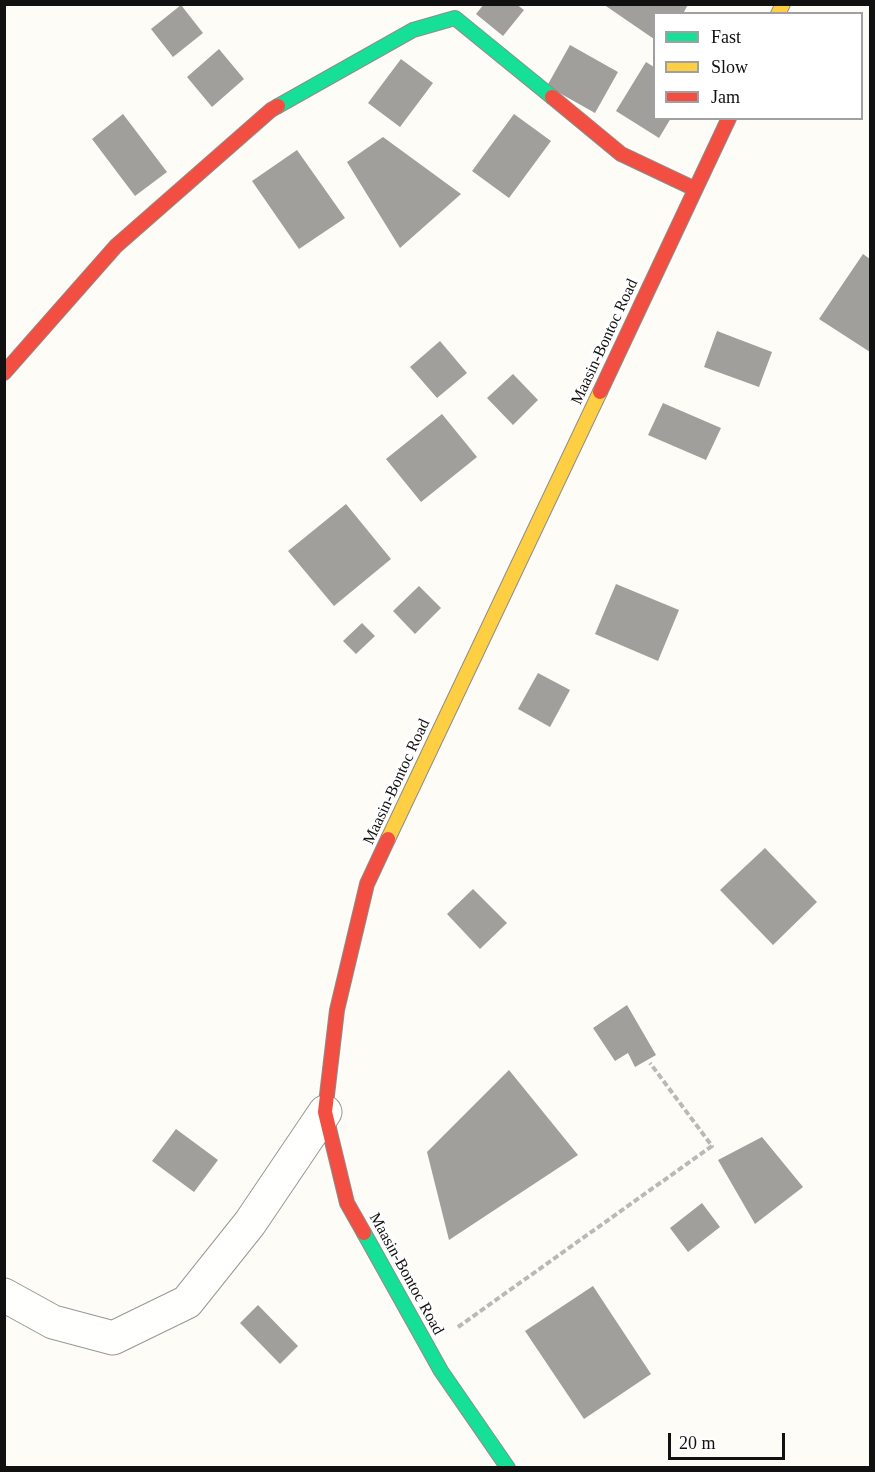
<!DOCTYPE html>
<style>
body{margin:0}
#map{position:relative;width:875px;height:1472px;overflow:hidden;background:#fdfcf7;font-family:Georgia,serif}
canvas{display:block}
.frame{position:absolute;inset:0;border:6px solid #111;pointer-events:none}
.legend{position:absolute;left:653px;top:12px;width:210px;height:108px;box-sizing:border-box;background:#fff;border:2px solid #a0a0a0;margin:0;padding:8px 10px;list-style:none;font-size:18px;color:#111}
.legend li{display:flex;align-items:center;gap:12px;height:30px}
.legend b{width:30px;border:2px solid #a0a0a0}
.scale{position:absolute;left:668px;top:1433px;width:117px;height:27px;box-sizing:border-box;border:3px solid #111;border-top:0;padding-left:8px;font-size:18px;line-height:21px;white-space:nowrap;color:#111;-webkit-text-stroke:4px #fff;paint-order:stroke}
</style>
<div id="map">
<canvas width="875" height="1472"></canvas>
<div class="frame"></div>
<ul class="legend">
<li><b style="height:8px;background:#16e098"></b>Fast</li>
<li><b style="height:8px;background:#ffcf43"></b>Slow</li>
<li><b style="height:8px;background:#f24e42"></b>Jam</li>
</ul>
<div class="scale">20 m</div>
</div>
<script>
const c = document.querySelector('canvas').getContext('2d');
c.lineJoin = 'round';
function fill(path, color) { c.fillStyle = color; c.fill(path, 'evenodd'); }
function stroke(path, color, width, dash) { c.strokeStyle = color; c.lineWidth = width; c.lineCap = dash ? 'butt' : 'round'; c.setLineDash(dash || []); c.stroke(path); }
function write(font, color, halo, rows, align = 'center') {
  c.font = font + ' Georgia,serif'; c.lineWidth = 6; c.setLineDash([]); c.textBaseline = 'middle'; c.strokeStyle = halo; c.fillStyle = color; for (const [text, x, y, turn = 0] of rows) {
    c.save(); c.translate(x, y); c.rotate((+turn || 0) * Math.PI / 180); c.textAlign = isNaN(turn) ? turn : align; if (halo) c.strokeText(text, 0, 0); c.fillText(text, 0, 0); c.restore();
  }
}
fill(new Path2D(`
 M484 4H516L524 10 503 36 476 14Z
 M603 4H688L683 14H654V39Z
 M181 5 203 33 173 57 151 29Z
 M570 45 618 72 595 113 547 86Z
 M219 49 244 79 212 107 187 77Z
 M401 59 433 83 400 127 368 103Z
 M646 62 654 67V118H671L659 138 616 111Z
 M123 114 167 172 135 196 92 139Z
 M514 114 551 141 509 198 472 171Z
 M383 137 461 194 400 248 347 162Z
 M297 150 345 218 299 249 252 181Z
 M863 254 870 259V352L819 319Z
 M717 331 772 352 759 387 704 367Z
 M440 341 467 373 437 398 410 367Z
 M513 374 538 400 513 425 487 398Z
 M663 403 721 428 706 460 648 435Z
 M442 414 477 457 421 502 386 459Z
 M346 504 391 559 334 606 288 551Z
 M616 584 679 610 658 661 595 634Z
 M419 586 441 608 415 634 393 611Z
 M362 623 375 636 356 654 343 641Z
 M538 673 570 690 550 727 518 709Z
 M765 848 817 902 773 945 720 890Z
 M473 889 507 923 480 949 447 914Z
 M627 1005 656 1055 635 1067 628 1053 615 1061 593 1028Z
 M509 1070 578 1155 449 1240 427 1152Z
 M176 1129 218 1160 194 1192 152 1161Z
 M762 1137 803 1187 755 1224 718 1160Z
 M702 1203 720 1227 688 1252 670 1228Z
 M593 1286 651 1374 584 1419 525 1331Z
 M258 1305 298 1346 280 1364 240 1323Z`), '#a19f9c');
const street = new Path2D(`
 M4 1295 53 1322 113 1338 187 1302 250 1223 325 1112`);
const fast = new Path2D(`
 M278 106 413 30 455 18 552 97
 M364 1233 441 1371 508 1468`);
const slow = new Path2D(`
 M778 14 783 4
 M388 839 600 392`);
const jam = new Path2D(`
 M552 97 621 154 695 189
 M4 373 116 246 271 110 278 106
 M600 392 729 118
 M364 1233 347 1203 325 1112 337 1010 367 884 388 839`);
stroke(street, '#979795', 35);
stroke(fast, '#8e8d8b', 16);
stroke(slow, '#8e8d8b', 16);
stroke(jam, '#8e8d8b', 16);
stroke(new Path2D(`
 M458 1327 712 1146 650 1063`), '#b9b9b8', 4, [6, 3]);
stroke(street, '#fffffe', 33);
stroke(fast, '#16e098', 14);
stroke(slow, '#ffcf43', 14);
stroke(jam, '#f24e42', 14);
write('16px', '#111', '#fff', [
 ["Maasin-Bontoc Road",605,342,-65],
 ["Maasin-Bontoc Road",397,782,-65],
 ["Maasin-Bontoc Road",406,1274,61]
]);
</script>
